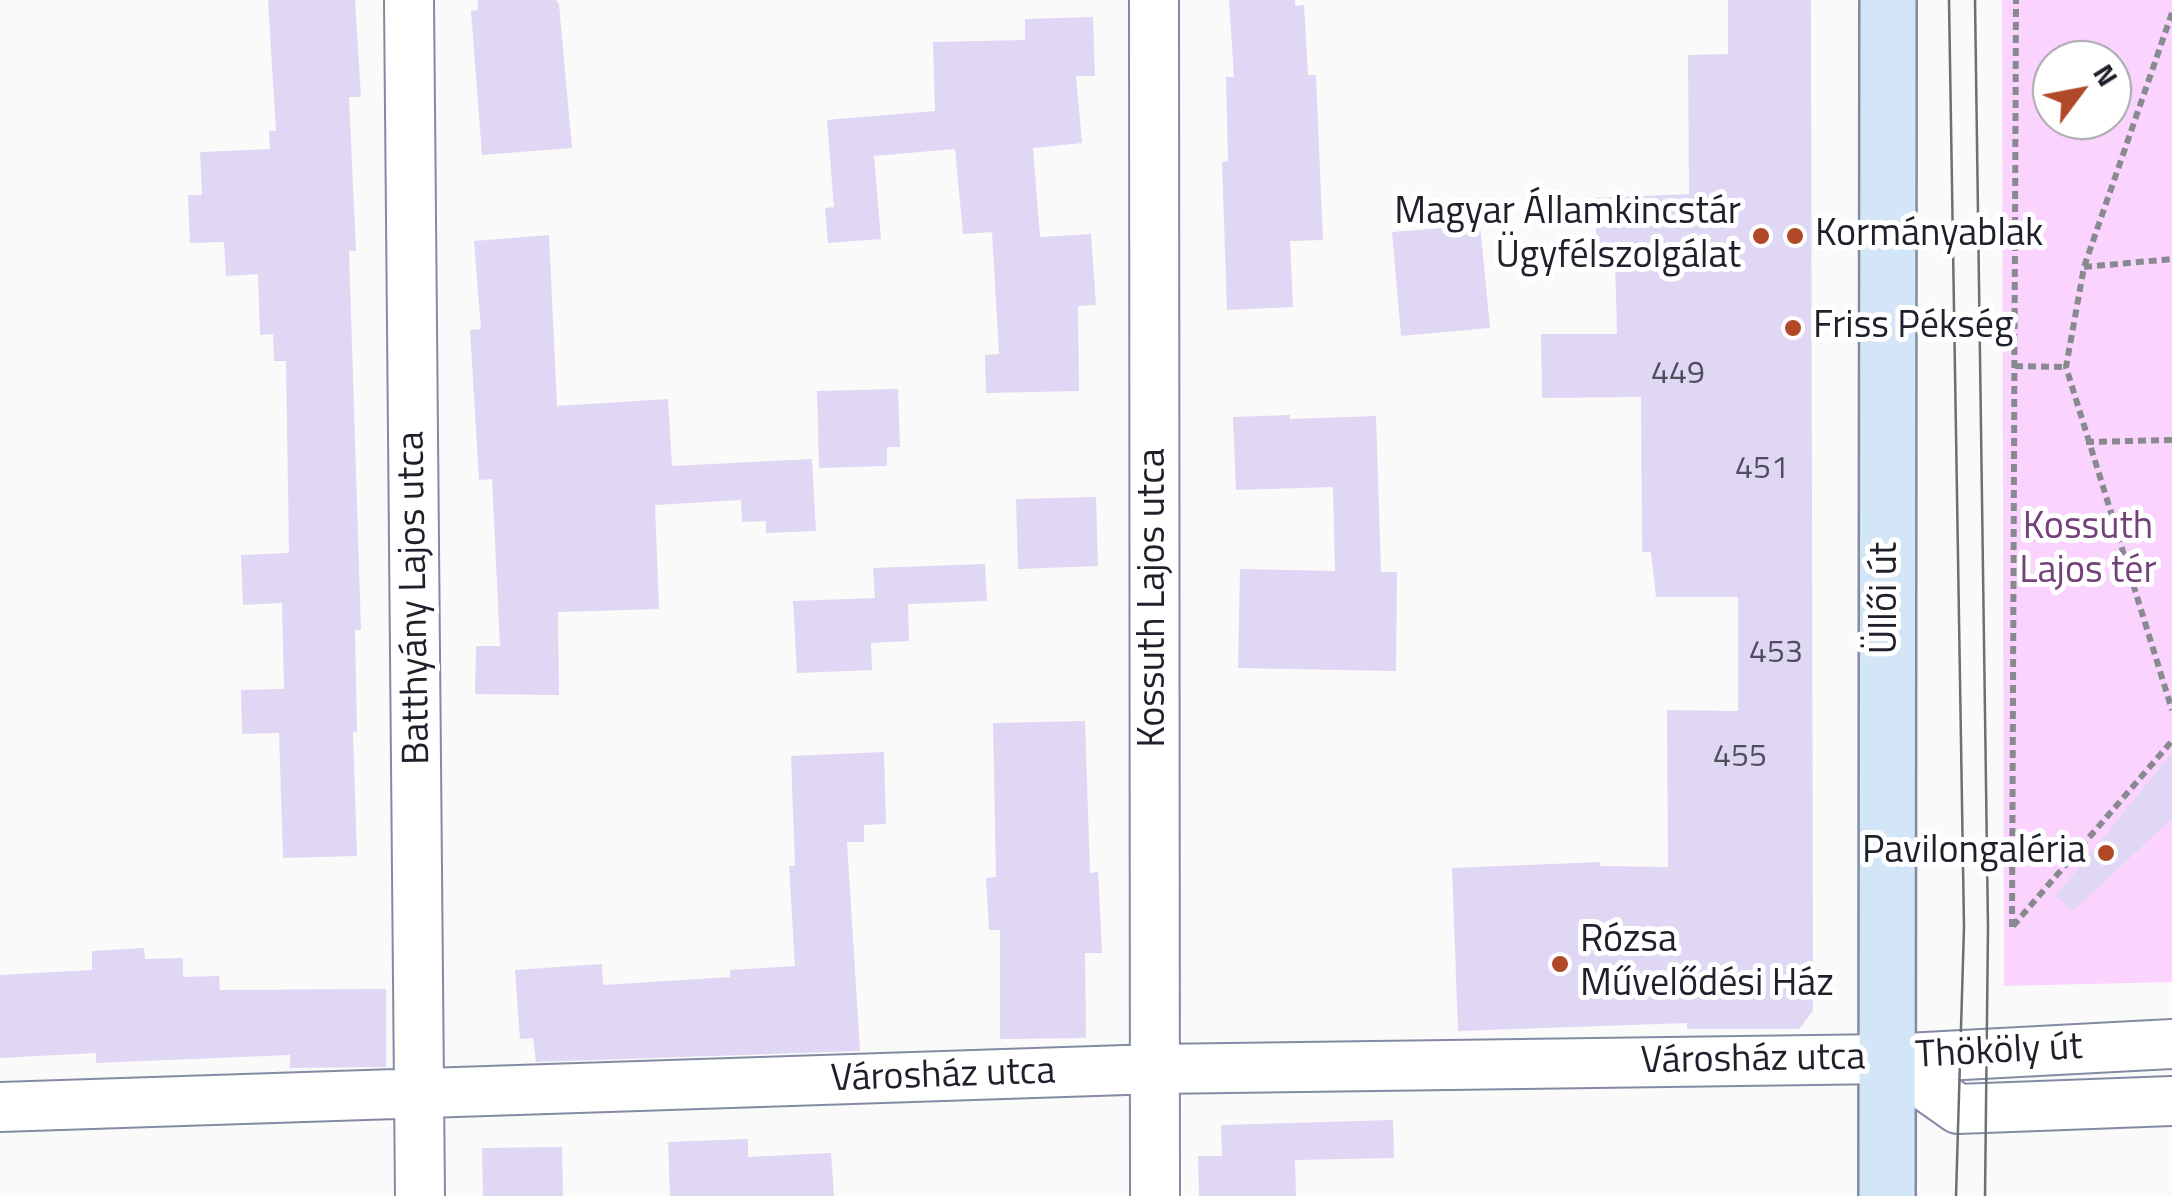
<!DOCTYPE html>
<meta charset="utf-8">
<style>
body{margin:0}
#map{position:relative;width:2172px;height:1196px;overflow:hidden;background:#fafafa;font-family:"Titillium Web",sans-serif}
canvas{display:block}
.north{position:absolute;left:2032px;top:40px;width:100px;height:100px;box-sizing:border-box;background:#fff;border:2px solid #a5a6aa;border-radius:50%;rotate:58deg;font-size:28px;font-weight:700;line-height:40px;text-align:center;color:#1e212b}
.north::after{content:'';display:block;margin:auto;width:35px;height:45px;background:#b14928;clip-path:polygon(50% 0,100% 100%,50% 72%,0 100%)}
</style>
<div id="map">
<canvas width="2172" height="1196"></canvas>
<div class="north">N</div>
</div>
<script>
const c = document.querySelector('canvas').getContext('2d');
c.lineJoin = 'round';
function fill(path, color) { c.fillStyle = color; c.fill(path, 'evenodd'); }
function stroke(path, color, width, dash) { c.strokeStyle = color; c.lineWidth = width; c.lineCap = dash ? 'butt' : 'round'; c.setLineDash(dash || []); c.stroke(path); }
function write(font, color, halo, rows, align = 'center') {
  c.font = font + ' "Titillium Web",sans-serif'; c.lineWidth = 10; c.setLineDash([]); c.textBaseline = 'middle'; c.strokeStyle = halo; c.fillStyle = color; for (const [text, x, y, turn = 0] of rows) {
    c.save(); c.translate(x, y); c.rotate((+turn || 0) * Math.PI / 180); c.textAlign = isNaN(turn) ? turn : align; if (halo) c.strokeText(text, 0, 0); c.fillText(text, 0, 0); c.restore();
  }
}
fill(new Path2D(`
 M2002 0H2172V982L2004 986ZM2052 60H2112V120H2052Z`), '#fad4fe');
fill(new Path2D(`
 M268 0H355L361 97H349L356 251H349L361 630H355L357 732H353L357 856 283 858 279 733 242 734 241 690 284 689 282 603 243 605 241 555 289 553 286 361H274L273 334 260 335 258 274 226 276 224 242 190 243 188 195H202L200 152 270 149 269 131H276Z
 M478 0H556L559 4 572 148 482 155 471 11 478 10Z
 M1229 0H1295V6L1304 5 1308 75H1316L1323 240 1290 241 1293 307 1227 310 1222 162 1228 161 1226 77H1234Z
 M1728 0H1811L1813 1011 1799 1029H1687V1023L1458 1031 1452 868 1600 862V866L1668 867 1667 710 1738 711V597H1656L1651 552H1642L1641 397 1542 398 1541 334H1617L1615 259H1597L1595 198 1689 194 1688 55 1728 54Z
 M1093 17 1095 76H1076L1082 143 1033 148 1040 237 1091 234 1096 305 1078 306 1079 391 986 393 985 355 999 354 992 232 963 234 955 149 874 156 881 239 828 243 825 208 834 207 827 120 935 111 933 42 1025 40V19Z
 M1480 225 1490 328 1401 336 1392 232Z
 M549 235 557 406 668 399 672 466 812 459 816 531 766 533V521L742 522 741 500 655 505 659 609 558 612 559 695 475 694 476 646H500L492 479 479 480 470 330 481 329 474 241Z
 M898 389 900 447H887V466L819 468 817 391Z
 M1290 415V419L1376 416 1381 572H1397L1396 671 1238 668 1240 569 1335 571 1333 487 1236 490 1233 417Z
 M1096 497 1098 566 1018 569 1016 499Z
 M985 564 987 601 908 604 909 641 871 643 872 670 797 673 793 601 875 598 873 568Z
 M1085 721 1090 873 1098 872 1102 953H1085L1086 1038 1000 1039V930H989L986 878 996 877 993 723Z
 M884 752 886 824 864 825V842H847L860 1051 536 1062 533 1038 520 1039 515 970 602 964 603 985 730 977V970L795 966 789 866H795L791 756Z
 M2172 753V818L2073 911 2056 896Z
 M144 948 145 959 183 958V977L219 976 220 990 386 989V1067L290 1068V1055L96 1063V1053L0 1058V975L92 970V951Z
 M1393 1120 1394 1158 1295 1160 1296 1196H1199L1198 1156H1222L1221 1125Z
 M748 1139V1157L831 1153 834 1196H670L668 1142Z
 M562 1147 563 1196H483L482 1148Z`), '#dfd7f4');
const minor = new Path2D(`
 M409 0 420 1196
 M1154 0 1155 1196
 M1887 1059 1958 1109 2172 1101
 M0 1107 1156 1069 1887 1059 2172 1044`);
const secondary = new Path2D(`
 M1887 1196 1888 0`);
stroke(minor, '#838ba4', 52);
stroke(secondary, '#838ba4', 60);
stroke(new Path2D(`
 M2172 13 2084 267 2066 367 2172 710
 M2084 267 2172 259
 M2015 366 2066 367
 M2086 442 2172 440
 M2013 926 2172 741
 M2012 927 2016 0`), '#888a8f', 6, [8, 5]);
stroke(minor, '#fff', 48);
stroke(secondary, '#d2e6f7', 55);
stroke(new Path2D(`
 M1949 0 1964 927 1956 1196
 M1975 0 1988 927 1985 1196`), '#6d6f76', 2.5);
for (const [x, y, r, color] of [
 [1761,236,10,"#b14928"],
 [1795,236,10,"#b14928"],
 [1793,328,10,"#b14928"],
 [2106,853,10,"#b14928"],
 [1560,964,10,"#b14928"]
]) { const dot = new Path2D(); dot.arc(x, y, r, 0, 2 * Math.PI); c.fillStyle = color; c.fill(dot); stroke(dot, '#fff', 4); }
write('32px', '#4e4e5d', null, [
 ["449",1678,375],
 ["451",1762,470],
 ["453",1776,654],
 ["455",1740,758]
]);
write('38px', '#1e212b', '#fff', [
 ["Magyar Államkincstár",1741,214,"right"],
 ["Ügyfélszolgálat",1741,258,"right"],
 ["Kormányablak",1815,236],
 ["Friss Pékség",1813,328],
 ["Pavilongaléria",2086,853,"right"],
 ["Rózsa",1580,942],
 ["Művelődési Ház",1580,986]
], 'left');
write('38px', '#74417b', '#fff', [
 ["Kossuth",2088,529],
 ["Lajos tér",2088,573]
]);
write('38px', '#1e212b', '#fff', [
 ["Batthyány Lajos utca",416,598,-91],
 ["Kossuth Lajos utca",1155,598,-90],
 ["Üllői út",1887,598,-90],
 ["Thököly út",1999,1053,-3],
 ["Városház utca",1753,1061,-1],
 ["Városház utca",943,1077,-2]
]);
</script>
